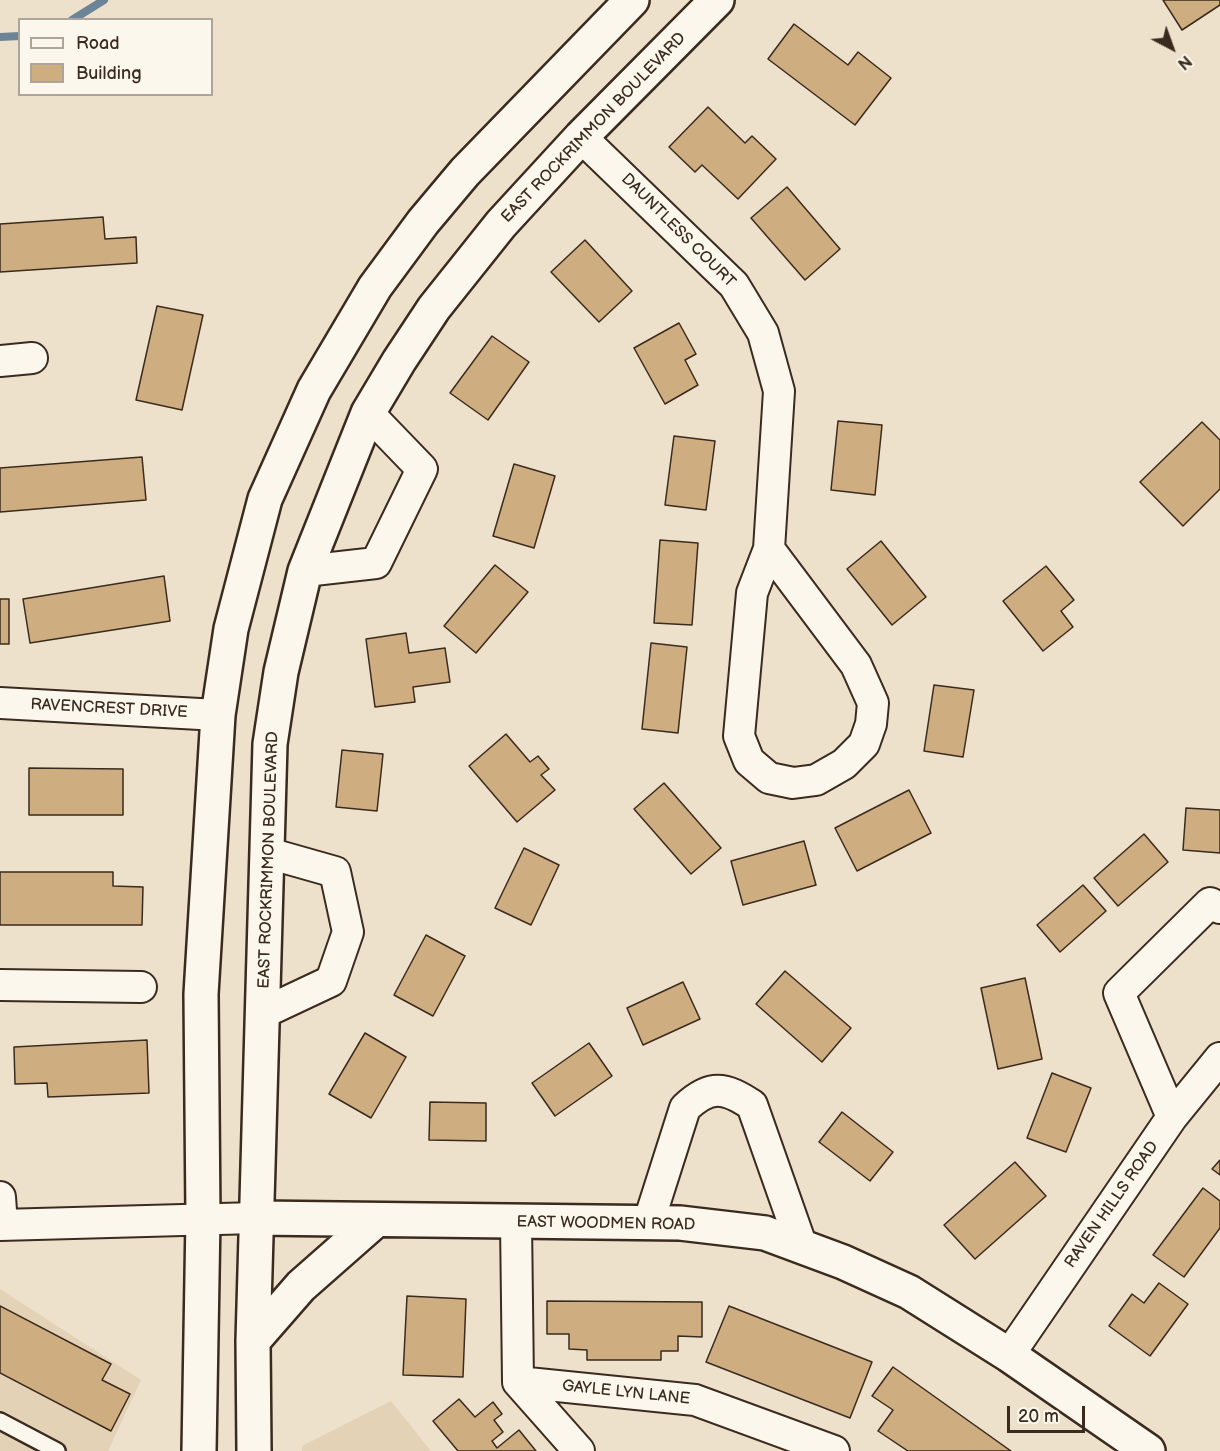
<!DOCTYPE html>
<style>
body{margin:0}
#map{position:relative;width:1220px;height:1451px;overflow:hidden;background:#eee1cc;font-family:"Balsamiq Sans",sans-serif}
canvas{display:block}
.legend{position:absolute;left:18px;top:18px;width:195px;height:78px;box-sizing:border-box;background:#fbf7ec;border:2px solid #aea59a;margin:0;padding:8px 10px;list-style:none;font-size:18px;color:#3b2a1e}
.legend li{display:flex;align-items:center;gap:12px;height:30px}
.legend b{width:30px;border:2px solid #aea59a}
.north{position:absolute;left:1142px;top:18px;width:60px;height:60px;-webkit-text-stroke:4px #fbf7ec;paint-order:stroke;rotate:139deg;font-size:16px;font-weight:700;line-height:24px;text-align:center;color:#3b2a1e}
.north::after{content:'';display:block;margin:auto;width:21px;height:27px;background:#3b2a1e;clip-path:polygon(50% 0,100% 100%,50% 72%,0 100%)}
.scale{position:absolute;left:1007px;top:1406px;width:78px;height:27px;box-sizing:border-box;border:3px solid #3b2a1e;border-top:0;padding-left:8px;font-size:18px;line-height:21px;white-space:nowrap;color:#3b2a1e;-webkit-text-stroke:4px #fbf7ec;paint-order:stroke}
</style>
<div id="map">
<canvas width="1220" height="1451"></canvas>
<ul class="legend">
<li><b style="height:8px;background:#fbf7ec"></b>Road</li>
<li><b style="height:16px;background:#ceae81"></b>Building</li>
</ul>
<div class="north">N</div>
<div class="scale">20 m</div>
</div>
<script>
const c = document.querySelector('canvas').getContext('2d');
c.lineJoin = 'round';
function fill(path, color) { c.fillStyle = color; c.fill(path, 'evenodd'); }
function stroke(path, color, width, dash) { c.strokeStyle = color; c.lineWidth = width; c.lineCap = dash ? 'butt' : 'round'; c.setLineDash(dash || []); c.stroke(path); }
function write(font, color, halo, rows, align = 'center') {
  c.font = font + ' "Balsamiq Sans",sans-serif'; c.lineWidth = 4.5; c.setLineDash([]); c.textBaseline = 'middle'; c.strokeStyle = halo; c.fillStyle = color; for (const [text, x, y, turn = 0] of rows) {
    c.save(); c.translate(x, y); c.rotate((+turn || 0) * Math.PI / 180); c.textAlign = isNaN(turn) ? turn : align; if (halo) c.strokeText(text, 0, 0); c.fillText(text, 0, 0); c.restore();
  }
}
fill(new Path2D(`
 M0 1289 141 1380 108 1451H0Z
 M391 1401 431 1451H302V1446Z`), '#e4d2b6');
stroke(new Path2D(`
 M72 20 104 0
 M0 37 20 36`), '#6b8497', 8);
const building = new Path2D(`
 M1163 0H1220V5L1182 30Z
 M794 24 848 65 858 52 891 78 855 125 768 59Z
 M708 107 745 143 752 136 776 159 738 199 702 165 695 172 669 147Z
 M787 187 840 249 805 280 751 218Z
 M103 217 105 239 136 237 137 263 0 272V224Z
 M585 240 632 291 599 322 551 272Z
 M157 306 203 315 182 410 136 400Z
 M679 323 696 354 685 360 698 385 665 404 634 348Z
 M492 336 529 362 488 420 450 393Z
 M838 421 882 425 875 495 831 490Z
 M1202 422 1220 440V489L1183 526 1140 482Z
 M674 436 715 441 706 510 665 505Z
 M142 457 146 500 0 512V468Z
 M514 464 555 476 534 548 493 536Z
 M660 540 698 543 692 625 654 623Z
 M881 541 926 597 892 625 847 569Z
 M495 565 528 592 476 653 444 626Z
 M1046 566 1074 600 1061 611 1073 627 1043 651 1003 601Z
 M164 576 170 621 30 643 23 599Z
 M0 599H9V644H0Z
 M406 633 409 653 445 648 450 682 413 687 415 702 375 707 366 639Z
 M651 643 687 647 678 733 642 729Z
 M934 685 974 690 963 757 924 751Z
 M506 734 530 762 538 756 549 769 541 775 555 790 517 822 469 766Z
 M342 750 383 754 377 811 336 807Z
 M29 768 123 769V815H29Z
 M664 783 721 848 691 874 634 809Z
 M909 790 931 833 857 871 835 828Z
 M1186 808 1220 810V853L1183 850Z
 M1144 834 1168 862 1118 906 1094 878Z
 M804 841 816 885 743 905 731 861Z
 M524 848 559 865 531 925 495 908Z
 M0 872H113V886L143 887 142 925H0Z
 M1083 885 1106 911 1060 952 1037 925Z
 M426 935 465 956 433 1016 394 995Z
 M785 971 851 1028 822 1062 756 1004Z
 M1025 978 1042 1059 998 1069 981 988Z
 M683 982 700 1019 643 1045 627 1008Z
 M365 1033 406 1057 371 1118 329 1094Z
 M147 1040 149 1093 48 1097 47 1083 15 1084 14 1047Z
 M589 1043 612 1076 555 1116 532 1083Z
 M1052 1073 1091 1088 1066 1152 1027 1138Z
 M430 1102 486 1103V1141L429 1140Z
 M842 1112 893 1152 870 1181 819 1142Z
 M1220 1160V1175L1212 1169Z
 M1015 1162 1046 1196 975 1259 944 1225Z
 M1203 1188 1220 1201V1228L1184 1277 1153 1255Z
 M1159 1283 1188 1304 1150 1356 1109 1326 1132 1294 1144 1303Z
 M407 1296 466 1299 463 1377 403 1375Z
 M547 1301 702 1302V1337L678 1336V1351H661V1360H587V1350L569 1349V1334H547Z
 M0 1306 111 1364 102 1380 130 1394 111 1431 0 1373Z
 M729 1306 872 1362 850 1418 706 1362Z
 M893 1367 1011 1451H908L878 1431 893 1410 872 1396Z
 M459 1399 475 1417 493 1402 502 1414 494 1420 503 1432 492 1441 497 1448 519 1430 536 1451H458L433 1421Z`);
fill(building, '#ceae81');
stroke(building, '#3b2a1e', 1.5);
const lane = new Path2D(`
 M0 1421 57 1451`);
const street = new Path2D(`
 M581 137 734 285 763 333 779 391 769 549 752 593 739 736 749 761 769 778 793 783 816 780 844 764 864 744 871 724 873 703 856 665 769 549
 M0 361 32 358
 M305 571 376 563 422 469 368 413
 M0 703 218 715
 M0 985 141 987
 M263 1013 331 981 348 932 335 872 268 853
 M1172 1117 1119 993 1210 903 1220 908
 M0 1197 2 1224
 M516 1222 518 1382 579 1451
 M648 1224 685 1108C710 1084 725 1087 752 1105L802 1247
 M0 1225 256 1218
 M1009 1355 1172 1117 1220 1058
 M518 1382 695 1400 834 1451`);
const secondary = new Path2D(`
 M256 1218 680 1223 765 1233 843 1262 909 1292 1009 1355 1148 1451
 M253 1341 301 1286 376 1220
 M199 1451 203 1218 201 994 218 715 231 629 265 499 314 390 375 287 423 222 465 172 632 0
 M254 1451 253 1341 270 744 281 672 305 571 368 413 399 361 434 308 501 224 581 137 717 0`);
stroke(lane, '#3b2a1e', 20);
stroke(street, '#3b2a1e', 34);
stroke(secondary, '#3b2a1e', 38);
stroke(lane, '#fbf7ec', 15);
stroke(street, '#fbf7ec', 30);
stroke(secondary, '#fbf7ec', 33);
write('16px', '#3b2a1e', '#fbf7ec', [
 ["EAST ROCKRIMMON BOULEVARD",594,128,-46],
 ["DAUNTLESS COURT",678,231,45],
 ["RAVENCREST DRIVE",109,709,3],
 ["EAST ROCKRIMMON BOULEVARD",269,860,-88],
 ["RAVEN HILLS ROAD",1112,1205,-55],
 ["EAST WOODMEN ROAD",606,1224,1],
 ["GAYLE LYN LANE",626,1393,6]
]);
</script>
